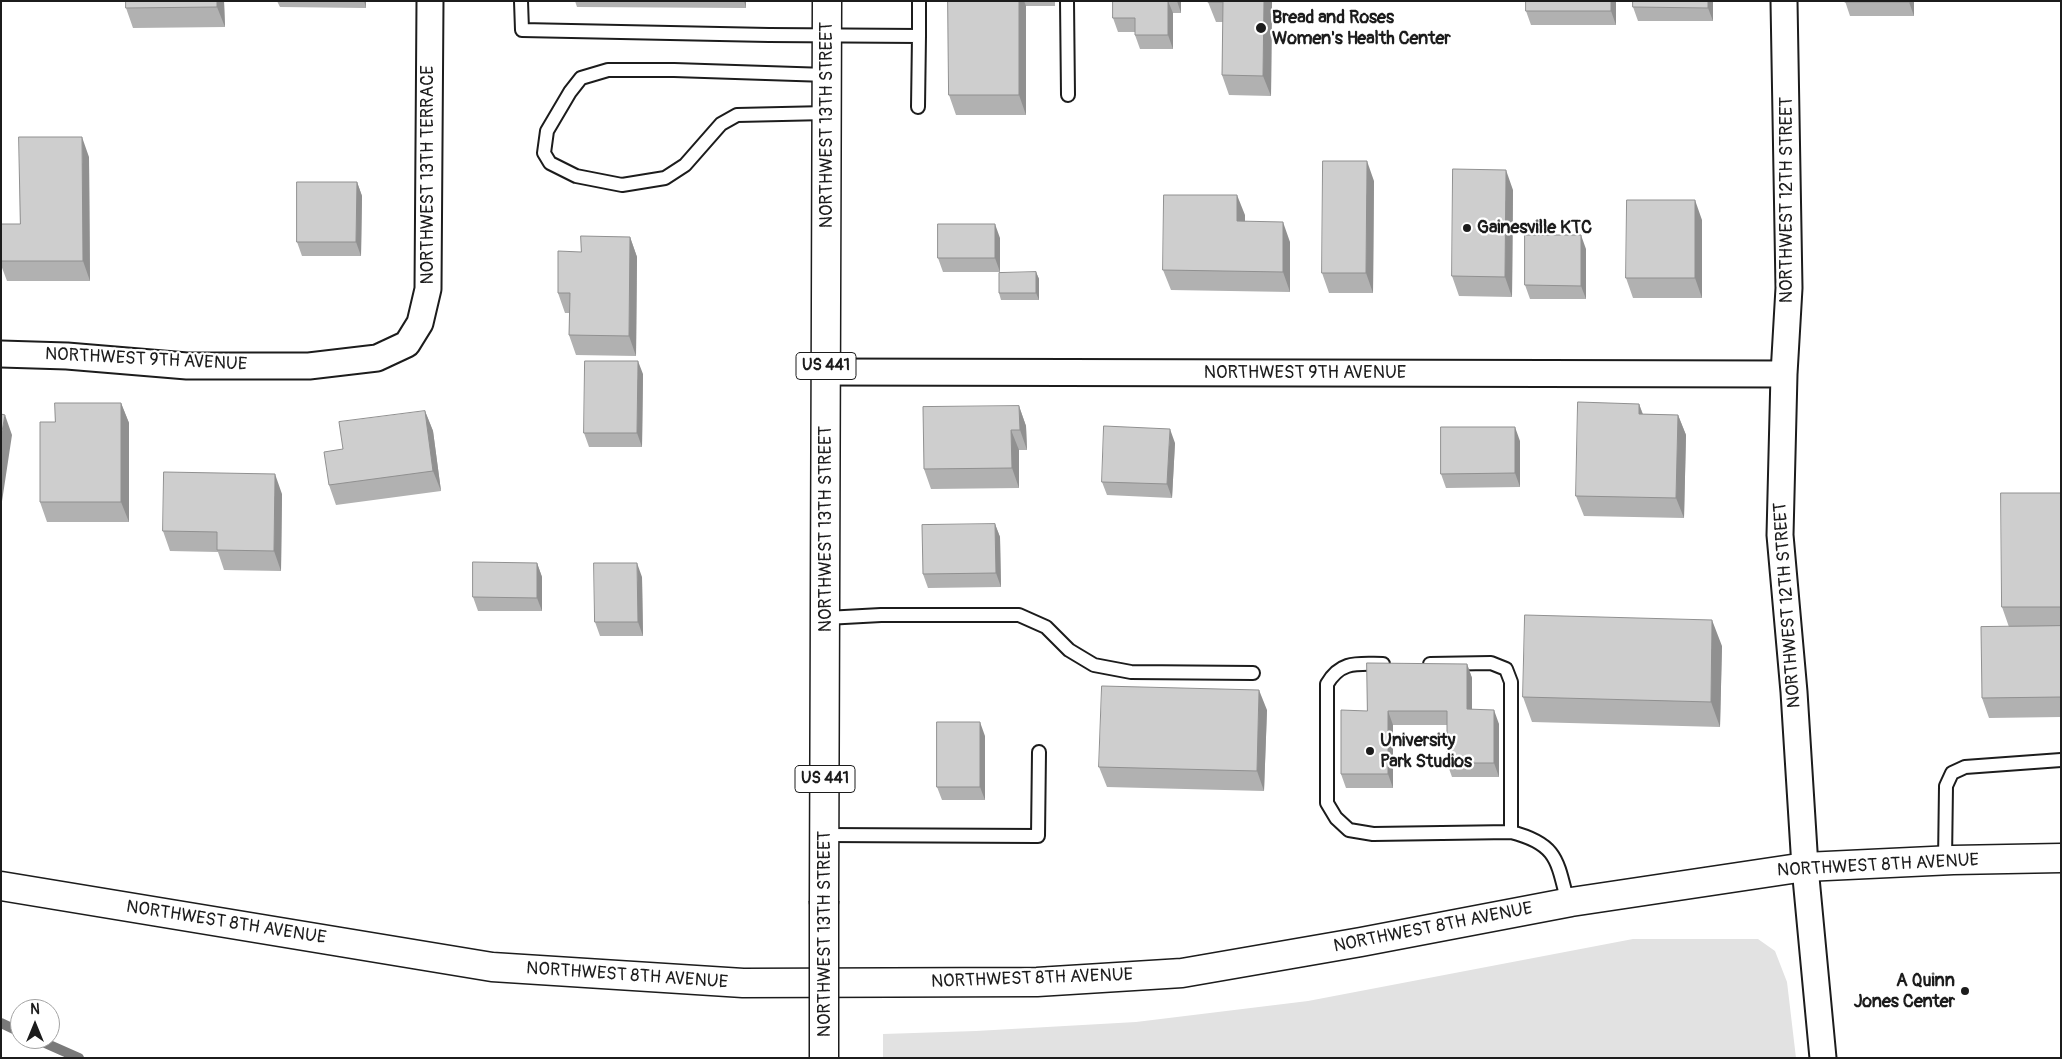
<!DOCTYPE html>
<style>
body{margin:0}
#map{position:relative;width:2062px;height:1059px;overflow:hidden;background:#fff;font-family:Pangolin,sans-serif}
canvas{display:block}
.frame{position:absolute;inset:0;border:2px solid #1c1c1c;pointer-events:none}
.north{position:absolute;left:10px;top:999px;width:50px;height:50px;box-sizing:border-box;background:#fff;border:1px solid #a4a4a4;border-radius:50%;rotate:0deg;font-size:14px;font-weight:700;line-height:20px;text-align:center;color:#1c1c1c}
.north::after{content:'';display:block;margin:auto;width:18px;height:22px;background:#1c1c1c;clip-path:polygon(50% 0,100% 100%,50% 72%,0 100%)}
</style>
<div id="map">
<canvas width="2062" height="1059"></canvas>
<div class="frame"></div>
<div class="north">N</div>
</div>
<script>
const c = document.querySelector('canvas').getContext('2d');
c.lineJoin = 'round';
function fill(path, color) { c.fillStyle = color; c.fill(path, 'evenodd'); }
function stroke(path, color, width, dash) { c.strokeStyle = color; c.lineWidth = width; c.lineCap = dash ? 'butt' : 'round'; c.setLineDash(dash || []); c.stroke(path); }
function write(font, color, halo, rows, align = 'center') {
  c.font = font + ' Pangolin,sans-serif'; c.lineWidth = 4.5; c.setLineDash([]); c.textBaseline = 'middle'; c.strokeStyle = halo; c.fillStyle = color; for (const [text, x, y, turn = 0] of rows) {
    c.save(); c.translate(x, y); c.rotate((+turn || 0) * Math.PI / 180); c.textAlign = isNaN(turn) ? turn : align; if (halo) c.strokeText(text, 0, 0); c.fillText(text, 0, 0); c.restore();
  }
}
fill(new Path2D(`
 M1633 939H1758L1775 951 1787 982 1796 1058H883V1034L976 1031 1136 1022 1308 1001Z`), '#e2e2e2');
stroke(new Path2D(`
 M1 1023 20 1032
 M36 1039 79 1058`), '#7a7a7a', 10);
const lane = new Path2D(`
 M521 1 522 30 769 35 919 36 918 107
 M919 1V36
 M1067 1 1068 95
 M827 75 674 70H608L581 78 570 92 547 131 544 153 550 163 576 176 622 185 665 178 685 165 721 124 737 115 827 113
 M826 618 881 615H1019L1046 627 1069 650 1094 665 1131 672 1253 673
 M1383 664C1358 664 1341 660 1327 684V803L1336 818 1349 830 1373 834 1511 832
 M1430 664 1491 663 1506 669 1511 682V832C1558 844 1557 861 1568 903
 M825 835 1038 836 1039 752
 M1945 861 1946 786 1952 773 1965 767 2061 760`);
const street = new Path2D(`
 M1784 1 1789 288 1784 374 1780 535 1794 692 1805 867 1823 1058
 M1 354 67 356 187 366H309L377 358 407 344 420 323 428 289 430 1
 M826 372 1784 374`);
const secondary = new Path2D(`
 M1 886 492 967 743 983 1037 982 1182 973 1361 942 1571 902 1805 867 1953 860 2061 858`);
const primary = new Path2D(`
 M824 901 827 1`);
stroke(lane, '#1c1c1c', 16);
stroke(street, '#1c1c1c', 29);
stroke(secondary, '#1c1c1c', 31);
stroke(primary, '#1c1c1c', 31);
stroke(lane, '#fff', 12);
stroke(street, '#fff', 25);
stroke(secondary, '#fff', 28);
stroke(primary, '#fff', 28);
const primaryBridge = new Path2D(`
 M824 901V1058`);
stroke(primaryBridge, '#1c1c1c', 31, []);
stroke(primaryBridge, '#fff', 28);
fill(new Path2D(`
 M126 1H224L225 27 133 28 126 8Z
 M277 1H366V8L280 7Z
 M575 1H746V8L577 7Z
 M948 1H1055V6H1026V115H956L949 95Z
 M1113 1H1181V13H1173V49H1140L1135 35V32H1118L1113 18Z
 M1272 1 1271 96 1229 95 1222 75 1223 22H1216L1208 2Z
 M1616 1V25H1531L1526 11Z
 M1633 1H1713V21H1638L1633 7Z
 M1845 1H1914V16H1850Z
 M89 157 90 281H7L1 265V224H20Z
 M1374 181 1373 293H1329L1322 273Z
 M357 182 362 196 361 256H302L297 242Z
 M1513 190 1512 297 1459 296 1452 276Z
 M1245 215V221L1290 242V292L1171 290 1163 270Z
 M1702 220V298H1633L1626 278Z
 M630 237 637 257 636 356 576 355 569 335V313H565L558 293Z
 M1000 238V272H943L938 258Z
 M1586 249V299H1530L1525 285Z
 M1036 272 1039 279V300H1001L999 293Z
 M643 374 642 447H589L584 433Z
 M121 403 129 423V522H47L40 502 55 422Z
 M1639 404 1643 414 1678 415 1686 435 1684 518 1584 516 1576 496Z
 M1019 406 1026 426 1027 450H1019V488L931 489 924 469Z
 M425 411 433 431 441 491 336 505 329 485 343 449Z
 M1520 441V487L1446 488 1441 474Z
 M1175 443 1172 498 1107 495 1102 482Z
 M2061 493V717L1989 718 1982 698 2009 627 2002 607Z
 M282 494 281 571 224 570 218 552 170 551 163 531Z
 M995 524 1000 537 1001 587 928 588 923 574Z
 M537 563 542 577V611H478L473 597Z
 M642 577 643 636H600L595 622Z
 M1722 646 1720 727 1532 722 1523 697Z
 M1467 664 1472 678V709L1499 724V777H1452L1447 763V725H1393V788H1346L1341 774 1367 711Z
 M1267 710 1264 791 1107 787 1099 767Z
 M985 736V800H942L937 787Z`), '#b1b1b1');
fill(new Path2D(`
 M217 1H224L225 27 217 7Z
 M364 1H366V8Z
 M744 1H746V8Z
 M1019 1H1024L1026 6V115L1019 95Z
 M1168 1 1173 13V49L1168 35Z
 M1177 1H1181V13Z
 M1264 1H1272L1271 96 1263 76Z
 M1611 1H1616V25L1611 11Z
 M1708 1H1713V21L1708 8Z
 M1909 1H1914V16L1909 2Z
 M82 137 89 157 90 281 83 261Z
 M1367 161 1374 181 1373 293 1366 273Z
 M1506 170 1513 190 1512 297 1505 277Z
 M357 182 362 196 361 256 356 242Z
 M1237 195 1245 215V241L1237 221Z
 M1695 200 1702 220V298L1695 278Z
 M1283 222 1290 242V292L1283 272Z
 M995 224 1000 238V272L995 258Z
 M1581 235 1586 249V299L1581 286Z
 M630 237 637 257 636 356 629 336Z
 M1036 272 1039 279V300L1036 293Z
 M638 361 643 374 642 447 637 433Z
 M121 403 129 423V522L121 502Z
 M1639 404 1646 424 1639 414Z
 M1019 406 1026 426 1027 450 1020 430Z
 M425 411 433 431 441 491 433 471Z
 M5 415 12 435 1 508V437Z
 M1678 415 1686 435 1684 518 1676 498Z
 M1515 427 1520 441V487L1515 473Z
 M1170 429 1175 443 1172 498 1167 484Z
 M1011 430 1019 450V488L1012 468Z
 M275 474 282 494 281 571 274 551Z
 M995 524 1000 537 1001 587 996 573Z
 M537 563 542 577V611L537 598Z
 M637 563 642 577 643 636 638 622Z
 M1712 620 1722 646 1720 727 1711 702Z
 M1467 664 1472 678V723L1467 709Z
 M1259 690 1267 710 1264 791 1257 771Z
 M1494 710 1499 724V777L1494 763Z
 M1388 711 1393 725V788L1388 774Z
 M980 722 985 736V800L980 787Z`), '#909090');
const building = new Path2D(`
 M126 1H217V7L126 8Z
 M948 1H1019V95H949Z
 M1113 1H1168V35H1135V18H1113Z
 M1208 1H1264L1263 76 1222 75 1223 2H1208Z
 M1526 1H1611V11H1526Z
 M1633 1H1708V8L1633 7Z
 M1845 1H1909V2H1845Z
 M19 137H82L83 261H1V224H20Z
 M1323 161H1367L1366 273H1322Z
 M1453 169 1506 170 1505 277 1452 276Z
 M297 182H357L356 242H297Z
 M1164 195H1237V221L1283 222V272L1163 270Z
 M1627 200H1695V278H1626Z
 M938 224H995V258H938Z
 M1525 235H1581V286L1525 285Z
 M581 236 630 237 629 336 569 335 570 293H558V251L581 252Z
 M1036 272V293H999V273Z
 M585 361H638L637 433H584Z
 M1578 402 1639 404V414L1678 415 1676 498 1576 496Z
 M55 403H121V502H40V422H55Z
 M1019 406 1020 430H1011L1012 468 924 469 923 407Z
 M425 411 433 471 329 485 324 452 343 449 339 422Z
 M1 414 5 415 1 437Z
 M1104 426 1170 429 1167 484 1102 482Z
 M1441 427H1515V473L1441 474Z
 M164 472 275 474 274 551 217 550V532L163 531Z
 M2001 493H2061V607H2002Z
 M995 524 996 573 923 574 922 525Z
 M473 562 537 563V598L473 597Z
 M594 563H637L638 622H595Z
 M1525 615 1712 620 1711 702 1523 697Z
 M2061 626V697L1982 698 1981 627Z
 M1367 663 1467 664V709L1494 710V763H1447V711H1388V774H1341V710L1367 711Z
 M1102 686 1259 690 1257 771 1099 767Z
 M937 722H980V787H937Z`);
fill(building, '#cecece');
stroke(building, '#909090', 1);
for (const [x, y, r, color] of [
 [1261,28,6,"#1c1c1c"],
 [1467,228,5,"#1c1c1c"],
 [1370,751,5,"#1c1c1c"],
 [1965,991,5,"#1c1c1c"]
]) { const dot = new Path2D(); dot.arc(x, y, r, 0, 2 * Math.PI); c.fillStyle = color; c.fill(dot); stroke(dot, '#fff', 2); }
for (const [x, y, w] of [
 [826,366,60],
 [825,779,60]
]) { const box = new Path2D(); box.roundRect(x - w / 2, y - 13.5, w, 27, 4); c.fillStyle = '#fff'; c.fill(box); stroke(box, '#1c1c1c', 1); }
write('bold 16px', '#1c1c1c', null, [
 ["US 441",826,366],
 ["US 441",825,779]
]);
write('bold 18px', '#1c1c1c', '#fff', [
 ["Bread and Roses",1272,18],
 ["Women's Health Center",1272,39],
 ["Gainesville KTC",1477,228],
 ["University",1380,741],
 ["Park Studios",1380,762],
 ["A Quinn",1955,981,"right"],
 ["Jones Center",1955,1002,"right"]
], 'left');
write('18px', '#1c1c1c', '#fff', [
 ["NORTHWEST 13TH STREET",827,125,-90],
 ["NORTHWEST 13TH TERRACE",428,175,-90],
 ["NORTHWEST 12TH STREET",1787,200,-90],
 ["NORTHWEST 9TH AVENUE",146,360,3],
 ["NORTHWEST 9TH AVENUE",1305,373],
 ["NORTHWEST 13TH STREET",826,529,-90],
 ["NORTHWEST 12TH STREET",1788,605,-94],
 ["NORTHWEST 8TH AVENUE",1878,866,-3],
 ["NORTHWEST 8TH AVENUE",226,923,9],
 ["NORTHWEST 8TH AVENUE",1433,928,-11],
 ["NORTHWEST 13TH STREET",825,934,-90],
 ["NORTHWEST 8TH AVENUE",627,976,4],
 ["NORTHWEST 8TH AVENUE",1032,979,-2]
]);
</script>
